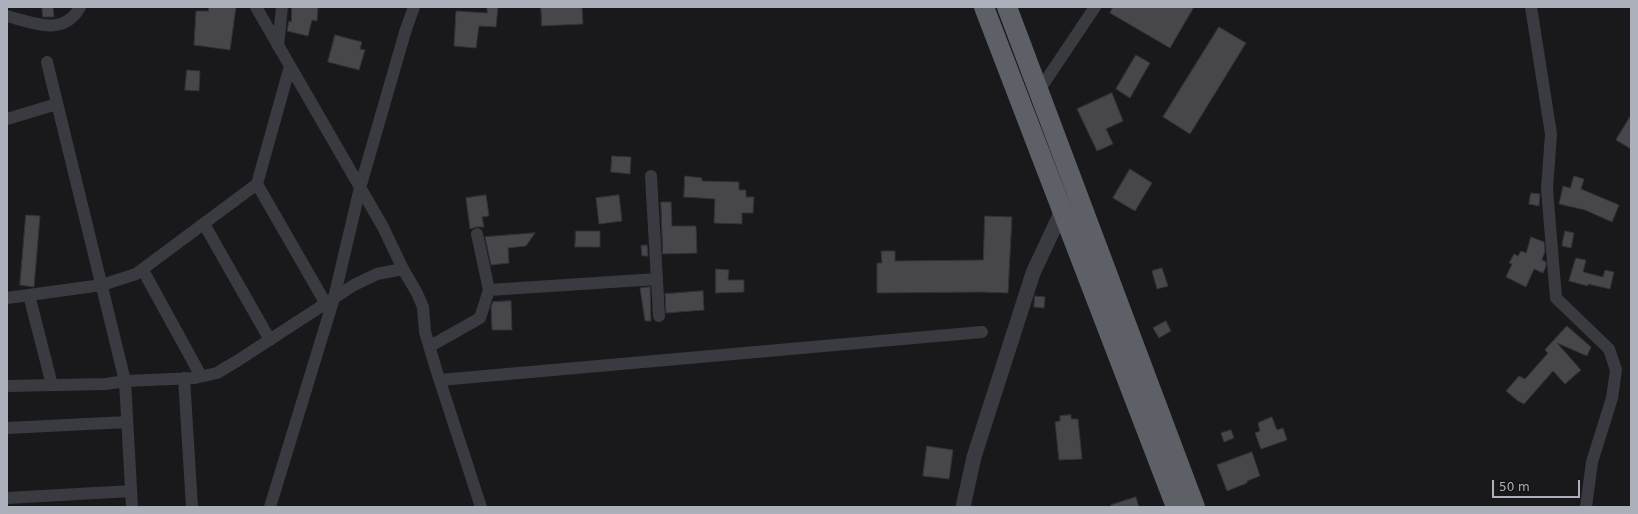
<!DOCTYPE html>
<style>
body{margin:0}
#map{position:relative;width:1638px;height:514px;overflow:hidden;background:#19191b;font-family:"DejaVu Sans",sans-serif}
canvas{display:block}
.frame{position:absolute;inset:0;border:8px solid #acb0ba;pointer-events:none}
.scale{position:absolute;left:1492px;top:480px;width:88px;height:18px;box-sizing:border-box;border:2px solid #acb0ba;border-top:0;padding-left:5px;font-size:12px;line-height:14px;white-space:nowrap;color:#acb0ba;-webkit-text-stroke:3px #141416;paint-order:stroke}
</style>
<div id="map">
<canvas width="1638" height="514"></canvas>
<div class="frame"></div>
<div class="scale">50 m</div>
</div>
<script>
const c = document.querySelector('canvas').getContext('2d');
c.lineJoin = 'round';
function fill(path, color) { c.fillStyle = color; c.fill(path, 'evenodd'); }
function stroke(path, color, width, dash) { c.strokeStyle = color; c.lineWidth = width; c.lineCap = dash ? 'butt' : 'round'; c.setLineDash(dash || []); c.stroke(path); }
const building = new Path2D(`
 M42 7H53L54 17H43Z
 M209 7H236L230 50 194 45 196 11H208Z
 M292 7H318L317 21 312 20 308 36 287 31 289 21 291 22Z
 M487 7H498L496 27 479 26 476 48 454 46 456 11 487 13Z
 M541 7H582L583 24 542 26Z
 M1113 7H1194L1170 48 1110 13Z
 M1219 27 1246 43 1190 134 1163 117Z
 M335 35 362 42 360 49 365 50 359 70 328 62Z
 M1136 55 1150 63 1130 98 1116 89Z
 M187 70 200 71 199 91 185 90Z
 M1112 93 1123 121 1106 129 1113 144 1097 151 1077 109Z
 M1631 115V149L1616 140Z
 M612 156 631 157 630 174 611 172Z
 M1130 169 1152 183 1135 211 1113 198Z
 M685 176 702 178V181L739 182V190H746V197H754L753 213H742V224L714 223 715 199 684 197Z
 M1574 176 1584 179 1581 189 1619 205 1612 222 1585 210 1559 204 1563 186 1570 188Z
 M1531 193 1540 194 1539 206 1529 204Z
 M486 195 489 216 482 217 484 227H476L470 229 466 198Z
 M619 195 622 221 599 224 596 198Z
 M661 202H671L672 226H696L697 253 663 254Z
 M26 215 40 216 34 287 20 285Z
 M985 216 1012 217 1008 293 980 292 877 293V263H882L881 251H895V261L983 260Z
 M576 231H600V247H575Z
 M1565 231 1574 233 1571 248 1562 246Z
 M535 233 526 246 508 248 509 263 491 265 485 237Z
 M1531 237 1544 242 1545 251 1542 260 1546 262V266L1543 273 1534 269 1526 287 1506 277 1512 264 1509 263 1514 254 1518 256 1521 251 1526 253Z
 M647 245 648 256H642L641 246Z
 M1576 258 1586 260 1583 272 1603 277 1605 270 1614 272 1610 289 1588 284V286L1569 281Z
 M1162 268 1168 286 1157 289 1152 271Z
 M716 269 729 270 728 280H744V292L716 293Z
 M650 287 651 321H645L640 288Z
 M703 291 704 310 666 313 665 294Z
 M1035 296 1045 297 1044 308 1034 307Z
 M511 301 512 330H492L491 307 493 302Z
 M1166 321 1171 331 1159 338 1153 328Z
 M1567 326 1591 347 1587 356 1557 343 1581 370 1565 384 1553 371 1524 404 1518 401 1506 391 1519 376 1525 379 1548 353 1545 350Z
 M1071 415V419H1078L1082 459 1059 460 1055 422 1060 421V416Z
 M1272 417 1277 430 1283 428 1287 440 1261 449 1255 433 1260 431 1258 423Z
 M1231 430 1234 438 1224 442 1221 433Z
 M927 446 953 450 949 479 923 476Z
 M1252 452 1260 476 1247 481V483L1227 491 1217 465Z
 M1136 497 1139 507H1111V505Z`);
fill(building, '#46464b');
stroke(building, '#333337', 1);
stroke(new Path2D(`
 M256 7 383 227 403 269 417 293 423 307 425 332 436 369 481 507
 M1531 7 1551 134 1547 189 1556 298 1609 349 1616 370 1612 398 1592 462 1586 507
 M7 16C33 23 64 37 80 7
 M278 46 282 7
 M47 62 125 381 132 507
 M290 66 257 184 326 304
 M1038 92 1095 7
 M7 119 57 104
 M651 176 659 316
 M204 224 270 340
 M145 274 201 376
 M489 290 657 279
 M29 295 52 385
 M7 298 102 285 136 274 257 184
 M434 344 480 318 489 290 477 234
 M184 378 192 507
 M440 380 982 332
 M7 386 106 384 125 381 195 378 217 373 237 361 354 285 377 274 403 269
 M7 428 127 422
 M7 498 131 491
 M270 507 334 298 360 188 406 29 414 7`), '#3a3b40', 12);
stroke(new Path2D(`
 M963 507 974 457 1033 273 1062 211 1068 208`), '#3a3b40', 15);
stroke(new Path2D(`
 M984 7 1176 507
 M1007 7 1195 507`), '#5e6067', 20);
</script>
